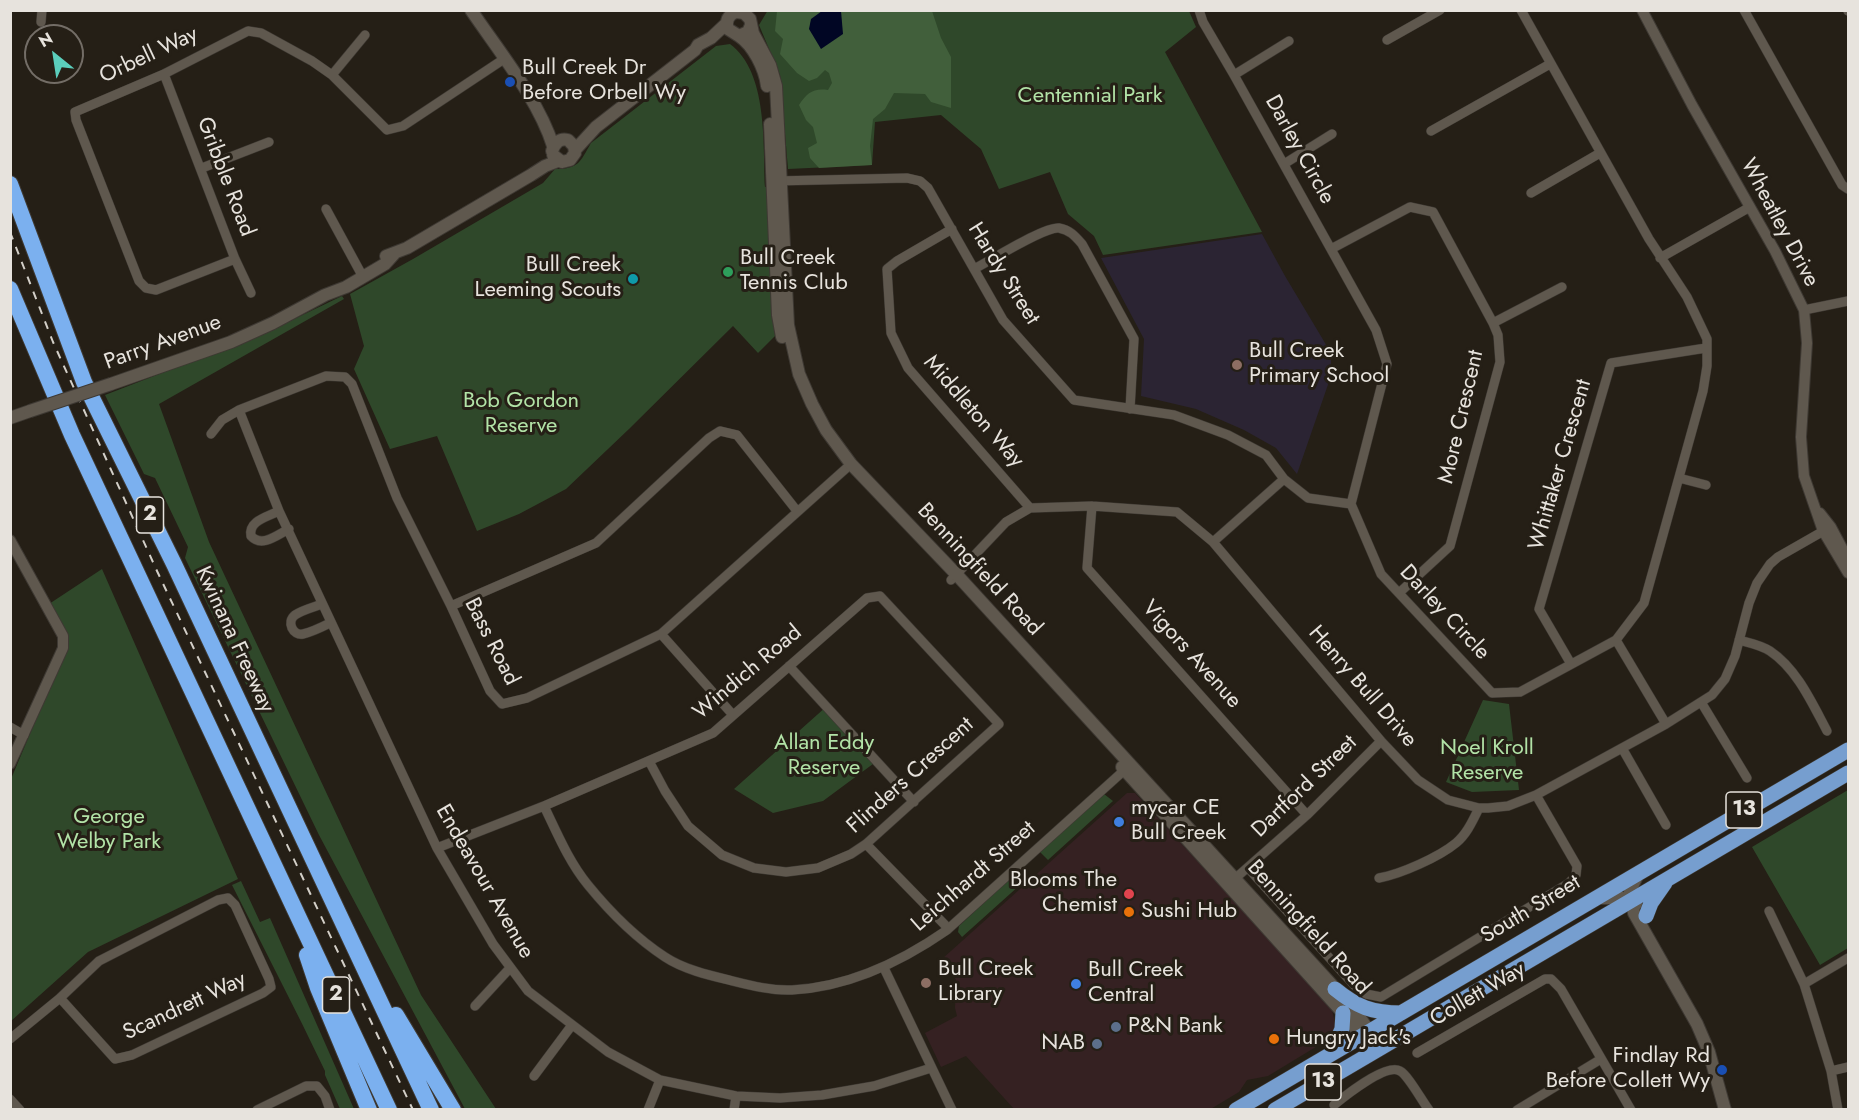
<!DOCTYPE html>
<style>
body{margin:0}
#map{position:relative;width:1859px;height:1120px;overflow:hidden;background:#251f16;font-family:Jost,sans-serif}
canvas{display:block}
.frame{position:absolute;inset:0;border:12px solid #e7e3dd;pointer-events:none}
.north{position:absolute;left:24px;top:24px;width:60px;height:60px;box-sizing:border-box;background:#251f16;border:2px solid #736d66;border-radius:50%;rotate:330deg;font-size:16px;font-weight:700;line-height:24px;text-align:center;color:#e7e3dd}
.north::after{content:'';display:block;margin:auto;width:21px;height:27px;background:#5bcebc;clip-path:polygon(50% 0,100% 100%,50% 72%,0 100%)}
</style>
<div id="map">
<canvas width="1859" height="1120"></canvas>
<div class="frame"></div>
<div class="north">N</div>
</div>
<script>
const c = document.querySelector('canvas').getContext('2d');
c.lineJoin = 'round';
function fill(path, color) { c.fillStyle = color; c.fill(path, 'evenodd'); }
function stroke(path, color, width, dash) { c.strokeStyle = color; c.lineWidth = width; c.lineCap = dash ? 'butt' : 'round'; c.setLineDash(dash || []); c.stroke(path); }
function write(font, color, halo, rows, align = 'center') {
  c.font = font + ' Jost,sans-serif'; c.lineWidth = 6; c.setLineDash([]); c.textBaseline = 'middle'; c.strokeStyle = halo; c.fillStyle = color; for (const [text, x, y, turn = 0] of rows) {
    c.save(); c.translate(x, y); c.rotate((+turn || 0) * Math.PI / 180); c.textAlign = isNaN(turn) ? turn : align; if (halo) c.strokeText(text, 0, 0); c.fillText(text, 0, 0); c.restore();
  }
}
fill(new Path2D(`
 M1127 793H1135L1285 957 1332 1010 1336 1026 1331 1036 1324 1042 1268 1076 1247 1080 1239 1092 1209 1110 1014 1109 966 1056 941 1067 925 1033 957 1016 955 1008 956 980 942 959Z`), '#352122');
fill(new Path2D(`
 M1262 234 1285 276 1331 353V376L1297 474 1276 448 1244 430 1196 409 1141 396 1144 339 1101 258Z`), '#2b2433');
fill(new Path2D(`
 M768 10 1189 11 1196 27 1165 52 1262 232 1103 255 1094 236 1068 214 1050 172 999 189 981 149 941 115 875 122 872 165 788 169 780 75 759 25Z
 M730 44C768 72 763 144 765 187H768L775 336 758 353 733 326 629 429 566 489 519 514 477 531 437 436 390 449 354 369 364 346 350 294 413 259 543 183 555 169C579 169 580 162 591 143L716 46Z
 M342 296 344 299 159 404 209 542 421 995 496 1109H465L319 835 185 558 188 547 155 478 144 474 105 395 265 333Z
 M102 569 238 879 88 952 11 1021V779L69 641 49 604Z
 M1483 700 1509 704 1519 790 1472 792 1446 782Z
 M827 706 877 761 823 801 773 813 734 789Z
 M1848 790V948L1820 965 1752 847Z
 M1104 794 1113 801 1048 860 1040 852Z
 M1018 871H1023L1030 876 962 937 958 932 959 926Z
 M241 881 260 922 270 918 354 1109H340L325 1075V1071C295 1008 263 947 232 885Z`), '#2f482a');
fill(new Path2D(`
 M777 11H932L941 38 951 57V108L931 102 925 94 894 93 885 109 873 119 870 146 872 165 819 168 810 158 808 148 817 143 813 127 806 120 799 105C807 93 813 88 828 90L832 83 829 73 825 70 817 78 809 81 797 73 780 54 783 39 775 31Z`), '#415f3b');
fill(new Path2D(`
 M822 11H841L843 34 821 49 809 29 811 19Z`), '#010624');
const minor = new Path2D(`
 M1199 10 1203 22 1234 75 1376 330 1387 364 1351 504 1381 574 1492 693 1520 692 1616 640 1644 603 1703 391 1707 366V339L1687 297 1649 239 1521 10
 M1744 10 1842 185 1848 189
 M1848 10V11
 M41 22 42 10
 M1387 40 1440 10
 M164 74 235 259 251 293
 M332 75 365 35
 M1234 75 1289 41
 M1431 131 1550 64
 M1284 164 1332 134
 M202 168 269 142
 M775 181 907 178 920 181 928 188 1003 320 1074 400 1174 415 1228 435 1266 455 1284 479 1308 498 1351 504
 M1531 193 1600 153
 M326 209 363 277
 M952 229 897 261 887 269 891 333 908 368 1030 508
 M1331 249 1410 207 1433 212 1493 323 1498 335 1500 362 1450 546 1399 593
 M1660 258 1750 207
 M235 259 156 290 146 288 139 281 76 120 75 112 164 74 248 31 261 33 312 61 332 75 387 130 403 126 504 59
 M974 269C990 261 1045 226 1059 228 1070 230 1075 236 1082 244L1134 339 1130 409
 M1804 310 1848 301
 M1493 323 1562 287
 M239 410 279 511 437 848 493 944 528 991 608 1052 660 1080 736 1096 780 1098 822 1095 874 1086 931 1068
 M211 434 222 420 239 410 326 376 345 377 352 384 397 498 451 606 490 691 502 704 527 698 661 634 851 464
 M1679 478 1706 485
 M1092 506 1087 568 1307 815
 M279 511C267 517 248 521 251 536 262 548 277 535 289 529
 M1213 542 1284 479
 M951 580 1006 522 1030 508 1092 506 1177 512 1213 542 1381 741 1418 780 1448 800 1479 808H1488L1508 806 1536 795 1666 724 1712 695 1725 679 1735 656 1749 603 1757 583 1770 564 1778 557 1827 529
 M322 604C314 607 302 610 295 615 286 622 293 636 303 634 312 632 322 627 330 623
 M451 606 596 543 709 438 720 431 737 435 797 511
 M661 634 733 715
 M1616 640 1666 724
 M1739 640C1750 643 1761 645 1770 651 1797 669 1812 703 1827 731
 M1571 664 1539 609 1611 363 1706 348
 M789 666 914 802
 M1701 702 1747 778
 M10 727 24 735
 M1622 748 1666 825
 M544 806C557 833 569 862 588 885 610 912 636 938 665 957 683 969 708 975 729 980 749 985 771 991 792 990 850 987 901 962 947 930L1129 766
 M866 844 945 925 947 930
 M437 848 544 806 713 733 867 598 880 596 999 724 866 844 851 854 818 868 786 872 754 868 722 855 688 826 665 791 649 761
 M1248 868 1354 985 1366 994 1381 997 1569 883 1576 875 1577 866 1536 795
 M1379 878C1401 874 1439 857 1456 843 1467 834 1473 820 1479 808
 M1230 883 1307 815 1381 741
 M1769 911 1804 984 1831 1071 1838 1110
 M884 968 952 1110
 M1804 984 1848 958
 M475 1006 510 968
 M10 1039 60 998 99 961 218 900 228 898 235 905 269 979 271 987 263 993 132 1055 115 1059 60 998
 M1417 1053 1545 979H1551L1561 989 1631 1110
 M1831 1071 1848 1067
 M534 1076 572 1025
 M10 1099 20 1110
 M1334 1105C1345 1096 1386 1063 1400 1071 1408 1075 1422 1101 1429 1110
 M257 1110 306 1086H317L325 1096 330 1110
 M648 1110 660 1080
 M734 1110 736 1096
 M1517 1110 1601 1059`);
const tertiary = new Path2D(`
 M1642 10 1692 105 1775 251 1804 310 1807 343 1801 437 1804 476 1823 531 1848 573
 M1820 513 1831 527 1848 559
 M10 540 63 636V648L10 764`);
const secondary = new Path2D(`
 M471 10C498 50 539 100 553 146
 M751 25 748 32 739 36 728 29C725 21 728 15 736 12L744 13 750 19 753 33 770 65 776 86 788 325 799 374 812 404 826 430 851 464 957 575 1353 1008 1381 1048
 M739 36C753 45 765 69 767 86
 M770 124 778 315 782 337
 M575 150 596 127 695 50 698 45 711 38 727 23
 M552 151C555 143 559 138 568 140L574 146 575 153 570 160 562 162 553 155
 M386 256 407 248 531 175 545 166 558 161
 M111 384 231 342 273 323 325 295 346 287 385 264 394 254
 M10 418 30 411
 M1122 767 1343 1013 1354 1026 1371 1054
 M1638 874 1630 891 1634 913 1697 1024 1709 1052 1725 1110
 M1598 898H1623L1636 904`);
const trunk = new Path2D(`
 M1646 916 1651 903 1665 883
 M1335 989C1357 1007 1372 1013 1401 1013
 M1331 1054 1342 1029 1343 1013
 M1236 1110 1848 750
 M1275 1110 1848 773`);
const motorway = new Path2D(`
 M10 184 84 382 174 564 431 1110
 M10 289 72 435 389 1110
 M307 955 318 988 369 1110
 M396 1015 453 1110`);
stroke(minor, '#3e3933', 10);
stroke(tertiary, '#3e3933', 12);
stroke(secondary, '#3e3933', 14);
stroke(trunk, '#3e3933', 16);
stroke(motorway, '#3e3933', 18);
stroke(minor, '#5f584e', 9);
stroke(tertiary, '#5f584e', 10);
stroke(secondary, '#5f584e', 12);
stroke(trunk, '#769ecf', 15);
stroke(motorway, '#7bb0ef', 16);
stroke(new Path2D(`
 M10 232 53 342 157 571 413 1110`), '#d3cfc8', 2, [8, 8]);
const secondaryBridge = new Path2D(`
 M30 411 111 384`);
stroke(secondaryBridge, '#3e3933', 14, []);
stroke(secondaryBridge, '#5f584e', 12);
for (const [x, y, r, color] of [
 [510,82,6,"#1a4fb4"],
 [728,272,6,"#2e9e5b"],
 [633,279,6,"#0f9aa8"],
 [1237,365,6,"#8d6e63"],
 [1119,822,6,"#3f7fe0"],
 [1129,894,6,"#e0444e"],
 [1129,912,6,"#e8710a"],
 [926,983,6,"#8d6e63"],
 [1076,984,6,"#3f7fe0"],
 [1116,1027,6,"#5c6f8a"],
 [1274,1039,6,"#e8710a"],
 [1097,1044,6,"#5c6f8a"],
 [1722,1070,6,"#1a4fb4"]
]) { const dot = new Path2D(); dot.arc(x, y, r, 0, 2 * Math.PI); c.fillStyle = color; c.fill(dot); stroke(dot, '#251f16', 2); }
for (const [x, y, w] of [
 [150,515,27],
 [1744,810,36],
 [336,995,27],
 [1323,1082,36]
]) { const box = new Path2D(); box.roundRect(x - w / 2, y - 18, w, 36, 4.5); c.fillStyle = '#251f16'; c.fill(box); stroke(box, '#e7e3dd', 1.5); }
write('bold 21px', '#e7e3dd', null, [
 ["2",150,515],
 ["13",1744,810],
 ["2",336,995],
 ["13",1323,1082]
]);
write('22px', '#e7e3dd', '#251f16', [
 ["Orbell Way",149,56,-25],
 ["Darley Circle",1299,150,61],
 ["Gribble Road",225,177,69],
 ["Wheatley Drive",1779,223,62],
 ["Hardy Street",1003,274,58],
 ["Parry Avenue",163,343,-20],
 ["Middleton Way",973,412,49],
 ["More Crescent",1462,417,-77],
 ["Whittaker Crescent",1561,465,-74],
 ["Benningfield Road",979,570,47],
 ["Darley Circle",1444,613,47],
 ["Kwinana Freeway",234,640,65],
 ["Bass Road",491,642,63],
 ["Vigors Avenue",1191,655,48],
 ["Windich Road",748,673,-40],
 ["Henry Bull Drive",1362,687,49],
 ["Flinders Crescent",911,776,-42],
 ["Dartford Street",1305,787,-44],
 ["Leichhardt Street",974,877,-41],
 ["Endeavour Avenue",484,882,60],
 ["South Street",1531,910,-31],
 ["Benningfield Road",1308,928,48],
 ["Collett Way",1478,995,-30],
 ["Scandrett Way",185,1007,-25]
]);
write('22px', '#e7e3dd', '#251f16', [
 ["Bull Creek Dr",522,69],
 ["Before Orbell Wy",522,94],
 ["Bull Creek",740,259],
 ["Tennis Club",740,284],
 ["Bull Creek",621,266,"right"],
 ["Leeming Scouts",621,291,"right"],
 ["Bull Creek",1249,352],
 ["Primary School",1249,377],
 ["mycar CE",1131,809],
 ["Bull Creek",1131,834],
 ["Blooms The",1117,881,"right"],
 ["Chemist",1117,906,"right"],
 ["Sushi Hub",1141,912],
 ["Bull Creek",938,970],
 ["Library",938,995],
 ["Bull Creek",1088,971],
 ["Central",1088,996],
 ["P&N Bank",1128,1027],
 ["Hungry Jack's",1286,1039],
 ["NAB",1085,1044,"right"],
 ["Findlay Rd",1710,1057,"right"],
 ["Before Collett Wy",1710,1082,"right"]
], 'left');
write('22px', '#b2e3a7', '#251f16', [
 ["Centennial Park",1090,97],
 ["Bob Gordon",521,402],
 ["Reserve",521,427],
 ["Allan Eddy",824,744],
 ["Reserve",824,769],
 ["Noel Kroll",1487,749],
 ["Reserve",1487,774],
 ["George",109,818],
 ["Welby Park",109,843]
]);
</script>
